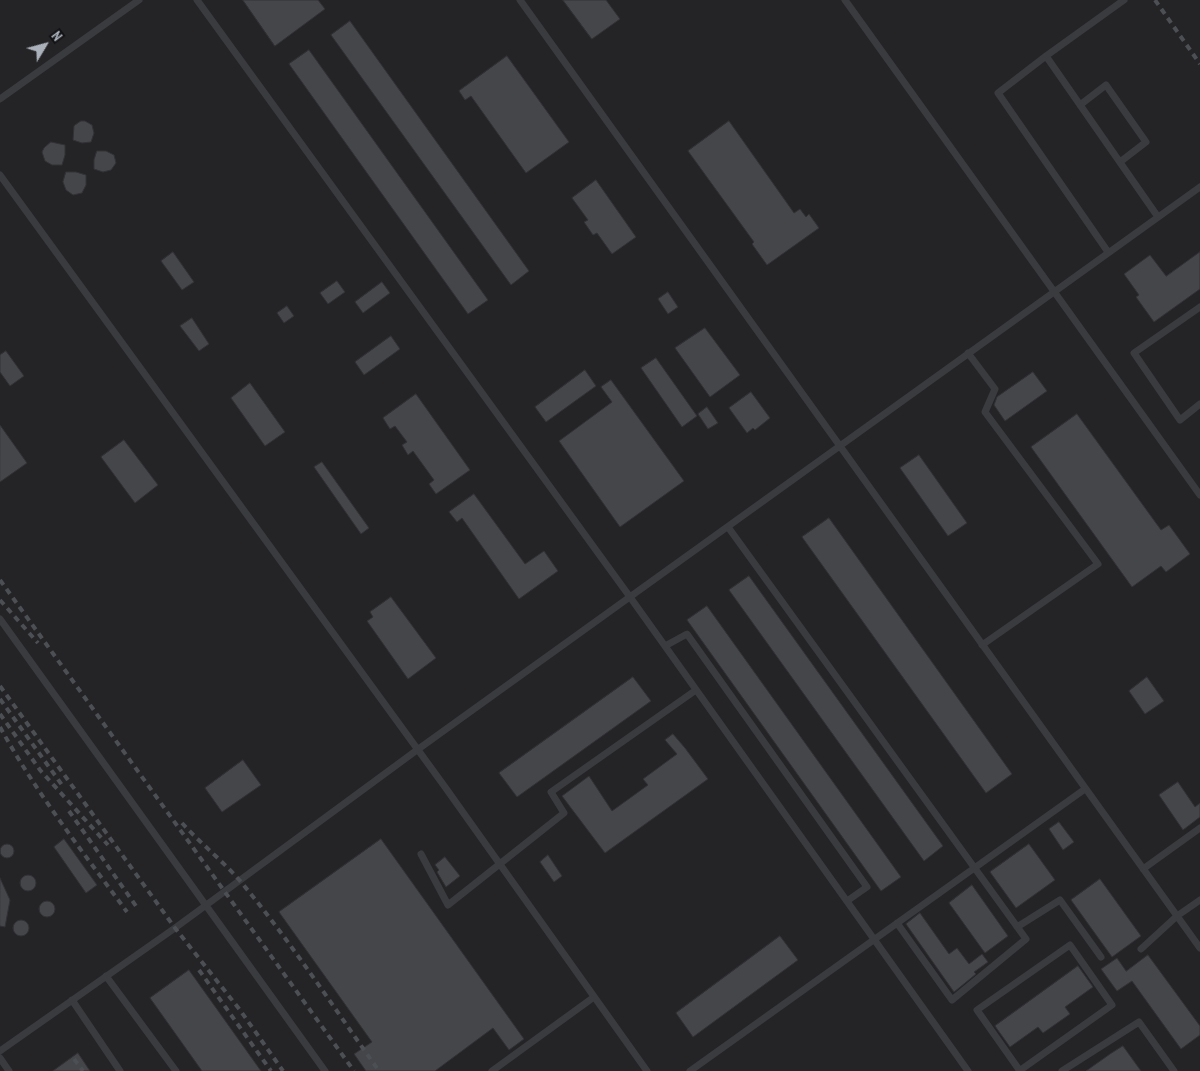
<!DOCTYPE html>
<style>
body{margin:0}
#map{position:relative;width:1200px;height:1071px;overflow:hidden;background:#18181a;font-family:"PT Sans Narrow",sans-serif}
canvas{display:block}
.north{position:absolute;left:20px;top:20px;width:50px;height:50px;-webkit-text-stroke:4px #131315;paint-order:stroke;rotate:53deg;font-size:14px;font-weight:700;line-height:20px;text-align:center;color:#aab1ba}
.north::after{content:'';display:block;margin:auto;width:18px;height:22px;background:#aab1ba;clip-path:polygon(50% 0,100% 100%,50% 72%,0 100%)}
</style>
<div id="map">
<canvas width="1200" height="1071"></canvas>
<div class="north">N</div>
</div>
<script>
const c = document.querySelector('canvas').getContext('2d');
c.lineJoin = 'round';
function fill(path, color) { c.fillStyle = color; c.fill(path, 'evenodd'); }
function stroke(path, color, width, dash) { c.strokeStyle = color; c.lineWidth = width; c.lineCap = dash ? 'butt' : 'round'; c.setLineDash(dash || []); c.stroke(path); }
fill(new Path2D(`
 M0 0H1200V1071H0Z`), '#242427');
const building = new Path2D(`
 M243 0H318L325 9 275 46Z
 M563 0H606L620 19 592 39Z
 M350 21 529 271 511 285 331 35Z
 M309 50 488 300 468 314 289 64Z
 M507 56 569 142 526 173 471 96 465 100 459 91Z
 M81 121H85L92 125 94 133 91 142 82 143 73 140 74 126Z
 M729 121 794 213 800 209 806 217 809 214 819 228 767 265 752 244 754 242 688 151Z
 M51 142 65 145V155L62 165H52L45 161 42 152 44 148Z
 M97 151H106L114 155 116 163 111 170 103 172 94 169V160Z
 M66 172H76L86 175V185L82 193 73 195 66 190 63 182Z
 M596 180 636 237 612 254 597 233 593 235 584 222 588 220 572 198Z
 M173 252 194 282 182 290 161 261Z
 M1200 252V289L1154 322 1136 297 1139 295 1124 274 1150 255 1166 276Z
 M337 281 345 292 328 304 320 293Z
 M382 282 390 293 363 313 355 302Z
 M668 292 678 307 668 314 658 299Z
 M287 306 294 316 284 323 277 313Z
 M192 318 209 344 199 351 180 326Z
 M705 328 740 375 710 397 675 348Z
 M391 336 400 349 364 375 355 362Z
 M6 351 24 376 10 386 0 372V355Z
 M656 358 697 416 682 427 641 368Z
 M585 370 596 386 546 422 535 407Z
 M1033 372 1047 391 1005 421 994 405 997 397Z
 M611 380 684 481 620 527 559 441 612 402 601 387Z
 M250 383 285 432 265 446 231 398Z
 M751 392 770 418 755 430 753 428 747 433 729 408Z
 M416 394 470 470 436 494 429 484 434 480 413 451 408 455 402 445 407 442 395 426 390 429 383 418Z
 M707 407 718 423 708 429 698 414Z
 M1077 414 1161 530 1169 525 1190 554 1166 572 1161 566 1132 587 1031 447Z
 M0 425 27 463 0 482Z
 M124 440 158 485 135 503 101 457Z
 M919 455 967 523 948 536 900 468Z
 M322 462 369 528 361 534 314 467Z
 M474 494 525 564 544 551 558 571 519 599 462 518 457 522 449 512Z
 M829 518 1012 774 986 793 802 537Z
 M749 576 943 846 924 861 729 590Z
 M391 597 436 658 408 679 367 621 373 617 370 612Z
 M707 606 901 877 881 891 687 620Z
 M633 677 651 701 517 797 499 773Z
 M1147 677 1164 701 1145 714 1129 691Z
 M673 734 685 748 708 779 605 853 562 796 589 776 612 811 648 785 643 779 677 754 665 740Z
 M243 760 261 785 222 812 205 788Z
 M1178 782 1195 807 1200 803V817L1183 830 1159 795Z
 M1059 822 1074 842 1063 850 1049 829Z
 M64 839 97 885 86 893 54 847Z
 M381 839 524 1039 509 1050 493 1028 435 1071H366L354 1054 372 1042 279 912Z
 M0 851a7 7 0 1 1 14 0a7 7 0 1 1-14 0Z
 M1029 844 1055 880 1016 908 990 872Z
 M548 855 562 876 554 882 540 862Z
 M445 857 460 876 446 887 437 872 439 870 435 865Z
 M20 883a8 8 0 1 1 16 0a8 8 0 1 1-16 0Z
 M0 878 10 900 5 927 0 926Z
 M1100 879 1141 936 1112 957 1071 900Z
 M972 885 1008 936 985 953 949 903Z
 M39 909a8 8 0 1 1 16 0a8 8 0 1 1-16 0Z
 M920 913 949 954 957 948 969 964 982 954 988 962 974 972 976 974 954 992 906 924Z
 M13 928a8 8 0 1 1 16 0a8 8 0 1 1-16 0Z
 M780 936 798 960 693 1037 676 1013Z
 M1148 955 1200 1026V1035L1181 1049 1132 981 1117 991 1101 969 1117 958 1126 971Z
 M1078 966 1093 987 1065 1007 1070 1014 1043 1033 1038 1027 1010 1047 995 1026Z
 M189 970 261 1071H202L150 998Z
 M1123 1046 1141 1071H1086L1110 1054Z
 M78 1053 90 1071H53Z`);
fill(building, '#44464a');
stroke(building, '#323236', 1);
stroke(new Path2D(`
 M197 0 630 597 968 1071
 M520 0 1200 948
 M845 0 1200 495
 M1124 0 1046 56 1158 217
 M1046 56 998 93 1108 252
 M0 99 139 0
 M1080 105 1106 85 1146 142 1120 162
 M0 175 445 787 647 1071
 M1200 307 1134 353 1180 420 1200 404
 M968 353 995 389 985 412 1098 564 982 645
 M728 527 1026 939 952 1000 897 923
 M0 619 325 1071
 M665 646 687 634 867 887 847 901
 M421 854 448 905 564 813 551 792 696 690
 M1143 869 1200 828
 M1017 927 1060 900 1101 957
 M1141 949 1177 916 1200 900
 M106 976 176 1071
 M72 1000 120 1071
 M0 1051 175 928 417 750 1200 187
 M0 1058 9 1071
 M492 1071 594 997
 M690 1071 1085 789
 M1019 1071 1112 1005 1070 945 977 1010 1020 1071
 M1062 1071 1139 1022 1174 1071`), '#393b3f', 7);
stroke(new Path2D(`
 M1155 0 1200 64
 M0 580 354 1071
 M0 600 38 643
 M0 686 175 928 240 1010 283 1071
 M0 699 62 785
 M0 714 40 770 108 845
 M0 727C36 793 83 852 127 912
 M69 811 136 906
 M182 823C200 843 224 862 241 882 291 942 334 1008 379 1071
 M199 970 271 1071
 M74 1059 83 1071`), '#4c4f54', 4, [6, 5]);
</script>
